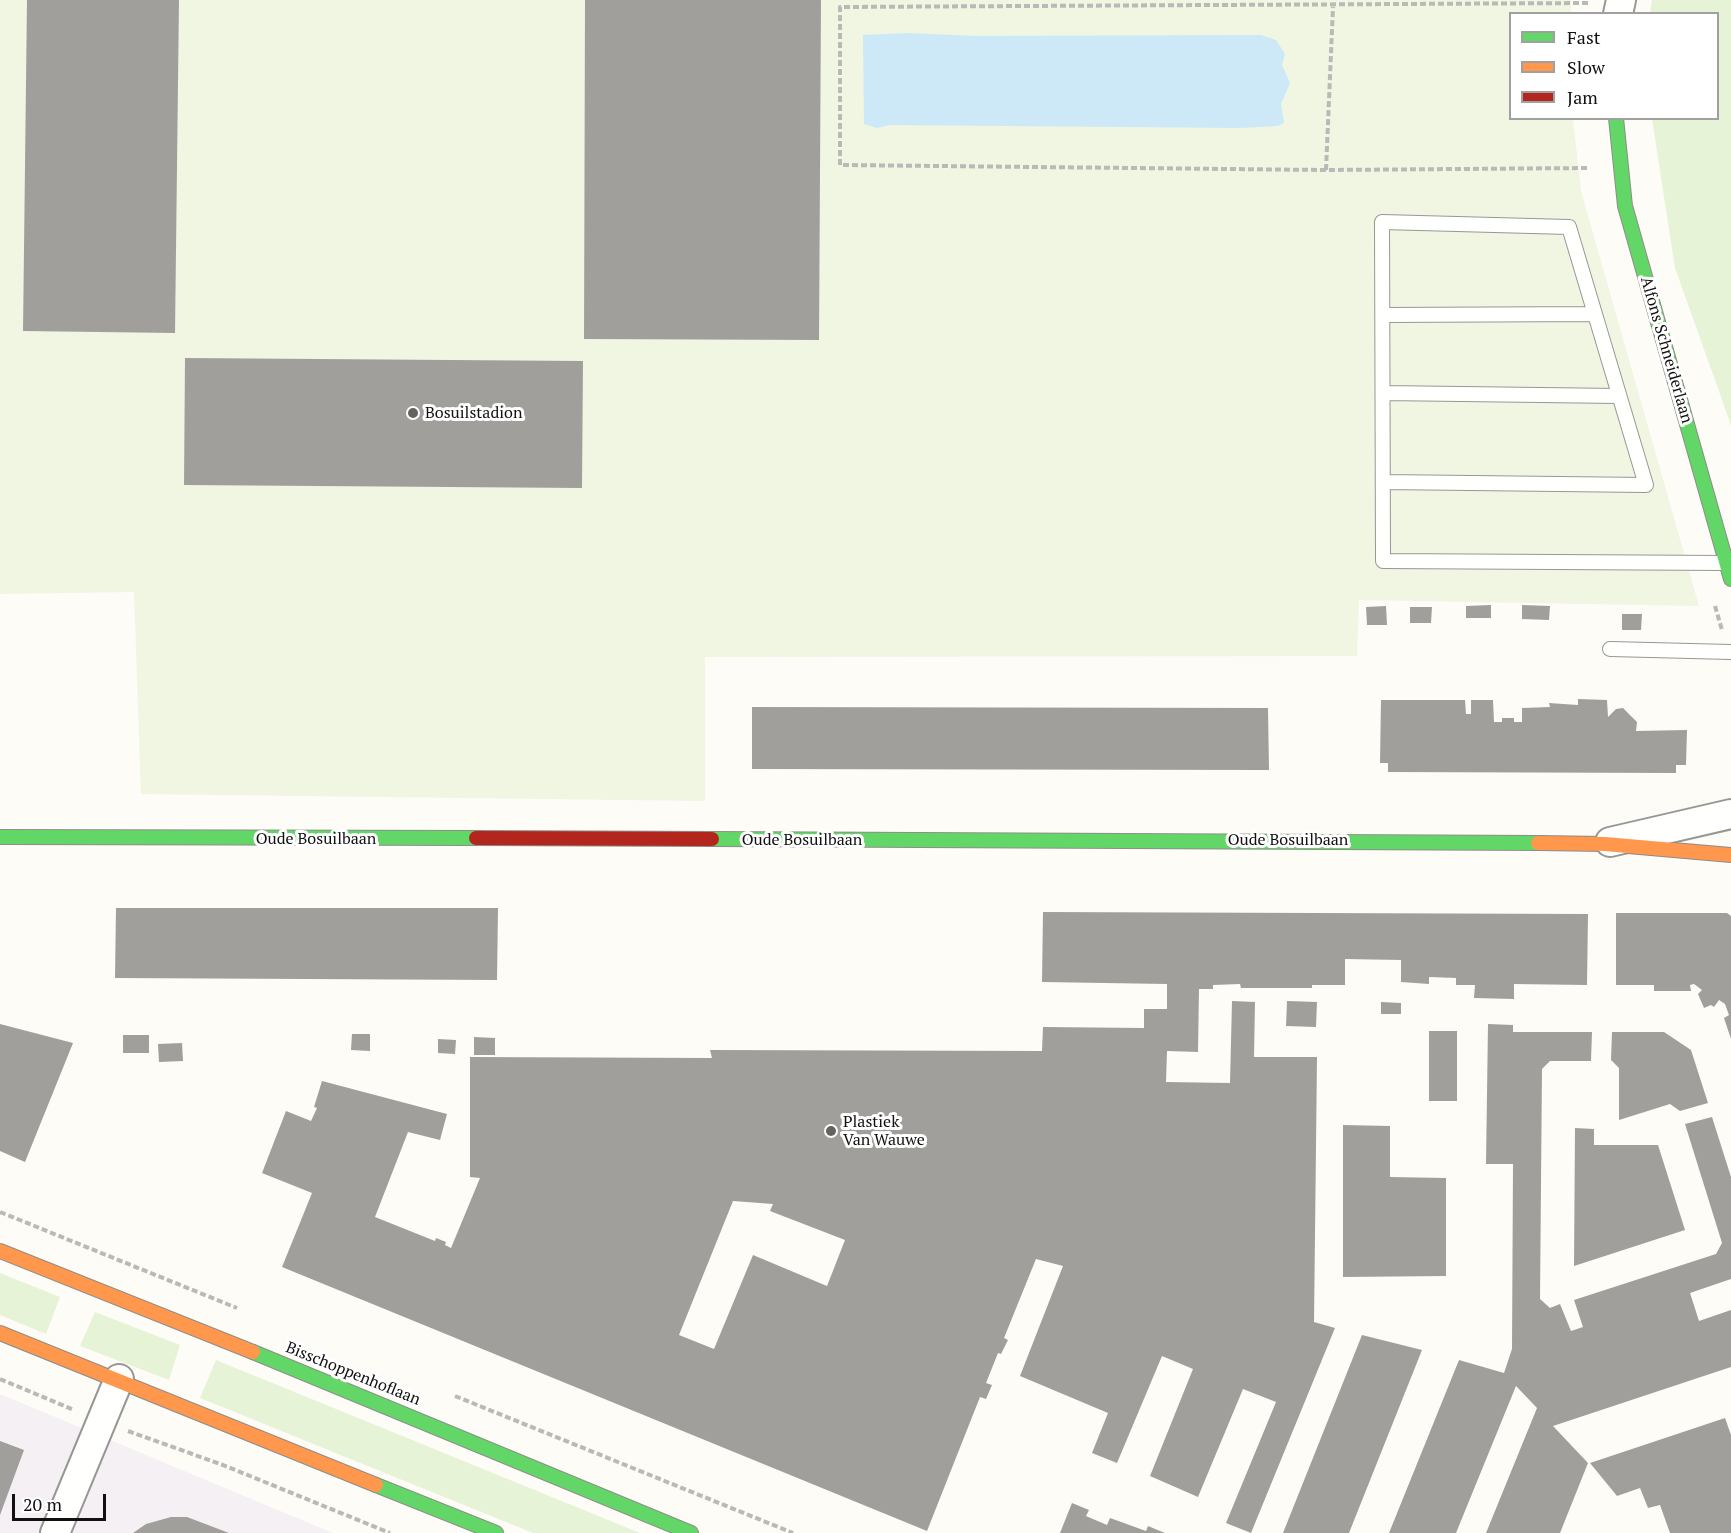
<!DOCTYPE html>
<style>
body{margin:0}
#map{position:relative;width:1731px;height:1533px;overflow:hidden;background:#fdfcf7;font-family:"PT Serif",serif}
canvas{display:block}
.legend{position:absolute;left:1509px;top:12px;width:210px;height:108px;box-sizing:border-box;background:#fff;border:2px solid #a0a0a0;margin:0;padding:8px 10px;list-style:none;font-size:18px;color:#111}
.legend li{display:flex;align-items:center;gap:12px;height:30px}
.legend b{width:30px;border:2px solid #a0a0a0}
.scale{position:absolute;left:12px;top:1494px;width:94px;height:27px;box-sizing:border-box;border:3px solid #111;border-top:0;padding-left:8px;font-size:18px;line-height:21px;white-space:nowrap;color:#111;-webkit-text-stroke:4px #fff;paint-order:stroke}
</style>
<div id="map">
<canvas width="1731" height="1533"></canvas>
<ul class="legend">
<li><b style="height:8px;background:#63d668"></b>Fast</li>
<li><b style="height:8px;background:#ff974d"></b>Slow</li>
<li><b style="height:8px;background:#b3261e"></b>Jam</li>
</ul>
<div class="scale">20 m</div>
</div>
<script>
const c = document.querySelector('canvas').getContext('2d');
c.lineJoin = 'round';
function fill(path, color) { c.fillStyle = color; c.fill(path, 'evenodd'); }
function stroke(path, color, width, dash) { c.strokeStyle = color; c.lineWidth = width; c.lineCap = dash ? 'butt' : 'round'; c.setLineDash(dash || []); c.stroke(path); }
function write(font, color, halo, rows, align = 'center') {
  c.font = font + ' "PT Serif",serif'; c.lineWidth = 6; c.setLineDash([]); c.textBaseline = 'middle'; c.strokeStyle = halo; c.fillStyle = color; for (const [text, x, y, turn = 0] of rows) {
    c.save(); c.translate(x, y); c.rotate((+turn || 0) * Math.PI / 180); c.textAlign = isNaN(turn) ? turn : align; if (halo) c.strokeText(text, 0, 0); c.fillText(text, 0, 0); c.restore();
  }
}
fill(new Path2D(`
 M0 1394 48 1414 333 1533H0Z`), '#f5f0f3');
fill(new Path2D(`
 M1652 0H1731V425L1675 268 1652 119 1718 118V14L1650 13Z
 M0 1273 60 1297 46 1334 0 1315Z
 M95 1312 180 1345 169 1380 80 1346Z
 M216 1360 640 1533H533L200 1398Z`), '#e7f3d7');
fill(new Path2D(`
 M0 0H1571V13L1510 14V118L1573 119 1581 191 1699 606 1359 600 1357 656 705 657V801L141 794 134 592 0 594Z`), '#f0f6e1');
fill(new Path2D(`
 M908 33 976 36 1261 35 1276 40 1285 54 1282 65 1290 83 1281 104 1284 123 1278 126 1240 128 890 125 877 128 864 124 863 35Z`), '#cde8f7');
fill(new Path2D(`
 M27 0H179L175 333 23 331Z
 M585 0H821L819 340 584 339Z
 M185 358 583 361 582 488 184 485Z
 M1491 605V618H1466V606Z
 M1522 605 1550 606 1549 620 1522 619Z
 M1386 606 1387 625H1367L1366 607Z
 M1410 607H1432L1431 623H1410Z
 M1622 614H1642L1641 630H1622Z
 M1578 699 1607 700 1608 717 1616 709 1623 708 1637 722 1636 731 1687 730 1686 765H1676V773L1388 772V763H1380L1381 700H1465L1466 714H1471V700H1493L1494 722H1502V718H1514V722H1522V708L1550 707 1549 703 1578 705Z
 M752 707 1268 708 1269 770 752 769Z
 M116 908H498L497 980 115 978Z
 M1043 912 1588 914 1587 985 1514 984V999L1474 998 1475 985H1456V978L1429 977V984L1401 982V960L1345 959V985H1312V988H1241L1240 984 1213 985V989H1199L1198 1052 1167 1051 1166 1082 1230 1083 1232 1001 1255 1002 1254 1057H1317L1314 1322 1335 1328 1251 1533 1226 1523 1276 1402 1243 1389 1198 1497 1150 1476 1193 1369 1162 1356 1117 1463 1092 1453 1108 1413 1020 1376 1063 1266 1036 1259 1004 1338 1008 1340 1001 1354 998 1353 986 1383 992 1385 986 1399 980 1397 927 1531 282 1267 312 1193 262 1173 286 1111 311 1121 317 1108 314 1107 322 1081 447 1114 440 1140 408 1132 375 1217 435 1241 436 1238 446 1242 445 1245 451 1248 480 1178 470 1177V1057L712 1058 710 1050 1042 1051 1043 1027 1144 1028V1009H1167V984L1042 982ZM733 1201 773 1204 770 1211 845 1240 827 1286 753 1255 714 1349 679 1335Z
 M1616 913H1727L1731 916V1039L1724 1018 1729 1015 1725 1004 1719 1000 1714 1007 1711 1005 1704 1008 1698 994 1702 990 1694 984 1690 985 1691 991H1654V985H1616Z
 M1287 1001 1317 1002 1316 1027 1286 1026Z
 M1381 1002 1401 1003V1014H1381Z
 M0 1024 73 1043 25 1162 0 1151Z
 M1488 1024 1513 1025V1032H1592L1591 1061H1550L1542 1069 1540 1299 1550 1308 1560 1304 1571 1331 1583 1327 1574 1300 1716 1254 1722 1243 1685 1124 1712 1117 1731 1177V1279L1690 1293 1699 1321 1731 1310V1367L1553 1426 1588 1463 1560 1533H1486L1537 1408 1516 1386 1456 1533H1389L1459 1360 1504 1373 1512 1349 1513 1164H1486Z
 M1429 1031H1457V1101H1429Z
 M1612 1032H1664L1691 1050 1708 1103 1680 1111 1670 1104 1619 1120V1068L1611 1060Z
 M352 1034H370V1051L351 1050Z
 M123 1035H149V1053H123Z
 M474 1037 495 1038V1055H474Z
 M438 1039 456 1040 455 1054 438 1053Z
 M182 1043 183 1061 159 1062 158 1044Z
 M1343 1125 1390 1126V1177L1446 1178V1276L1343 1277Z
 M1575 1128 1594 1129V1145H1658L1685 1230 1574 1266Z
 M1362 1335 1422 1350 1349 1533H1283Z
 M1725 1418 1731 1435V1533H1670L1660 1505 1648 1508 1640 1488 1617 1496 1590 1463Z
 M0 1441 24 1450 0 1515Z
 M1072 1503 1089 1510 1086 1516 1107 1525 1110 1518 1146 1531 1148 1526 1165 1533H1060Z
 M171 1517H187L229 1533H133L146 1524Z`), '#a19f9c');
const lane = new Path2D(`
 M1383 315 1595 314
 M1383 393 1619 396
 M1383 482 1646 485 1569 227 1382 222 1383 561 1726 563
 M1610 649 1731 652`);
const street = new Path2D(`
 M1618 14 1621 0
 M1610 842 1731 814
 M55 1533 119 1379`);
const fast = new Path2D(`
 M1616 118 1625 206 1731 579
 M0 837 476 838
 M712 839 1538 843
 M253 1352 691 1533
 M376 1485 496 1533`);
const slow = new Path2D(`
 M1538 843 1605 844 1731 855
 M0 1251 253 1352
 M0 1333 376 1485`);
const jam = new Path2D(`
 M476 838 712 839`);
stroke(lane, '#979795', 16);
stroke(street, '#979795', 32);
stroke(fast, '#8e8d8b', 16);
stroke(slow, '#8e8d8b', 16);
stroke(jam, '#8e8d8b', 16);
stroke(new Path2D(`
 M1588 3 840 7V165L1326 170 1589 168
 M1326 170 1333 7
 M1715 606 1722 630
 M0 1212 237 1308
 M0 1379 74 1410
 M455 1396 793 1533
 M128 1431 223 1465 390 1533`), '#b9b9b8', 4, [6, 3]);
stroke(lane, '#fffffe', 14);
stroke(street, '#fffffe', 28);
stroke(fast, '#63d668', 14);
stroke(slow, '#ff974d', 14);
stroke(jam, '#b3261e', 14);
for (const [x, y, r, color] of [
 [413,413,6,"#646362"],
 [831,1131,6,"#646362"]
]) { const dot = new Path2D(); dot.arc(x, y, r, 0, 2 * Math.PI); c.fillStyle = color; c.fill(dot); stroke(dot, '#fff', 2); }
write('16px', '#111', '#fff', [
 ["Alfons Schneiderlaan",1666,350,74],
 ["Oude Bosuilbaan",316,839],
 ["Oude Bosuilbaan",802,840],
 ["Oude Bosuilbaan",1288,840],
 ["Bisschoppenhoflaan",353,1374,22]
]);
write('16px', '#111', '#fff', [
 ["Bosuilstadion",425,413],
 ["Plastiek",843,1122],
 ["Van Wauwe",843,1140]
], 'left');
</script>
